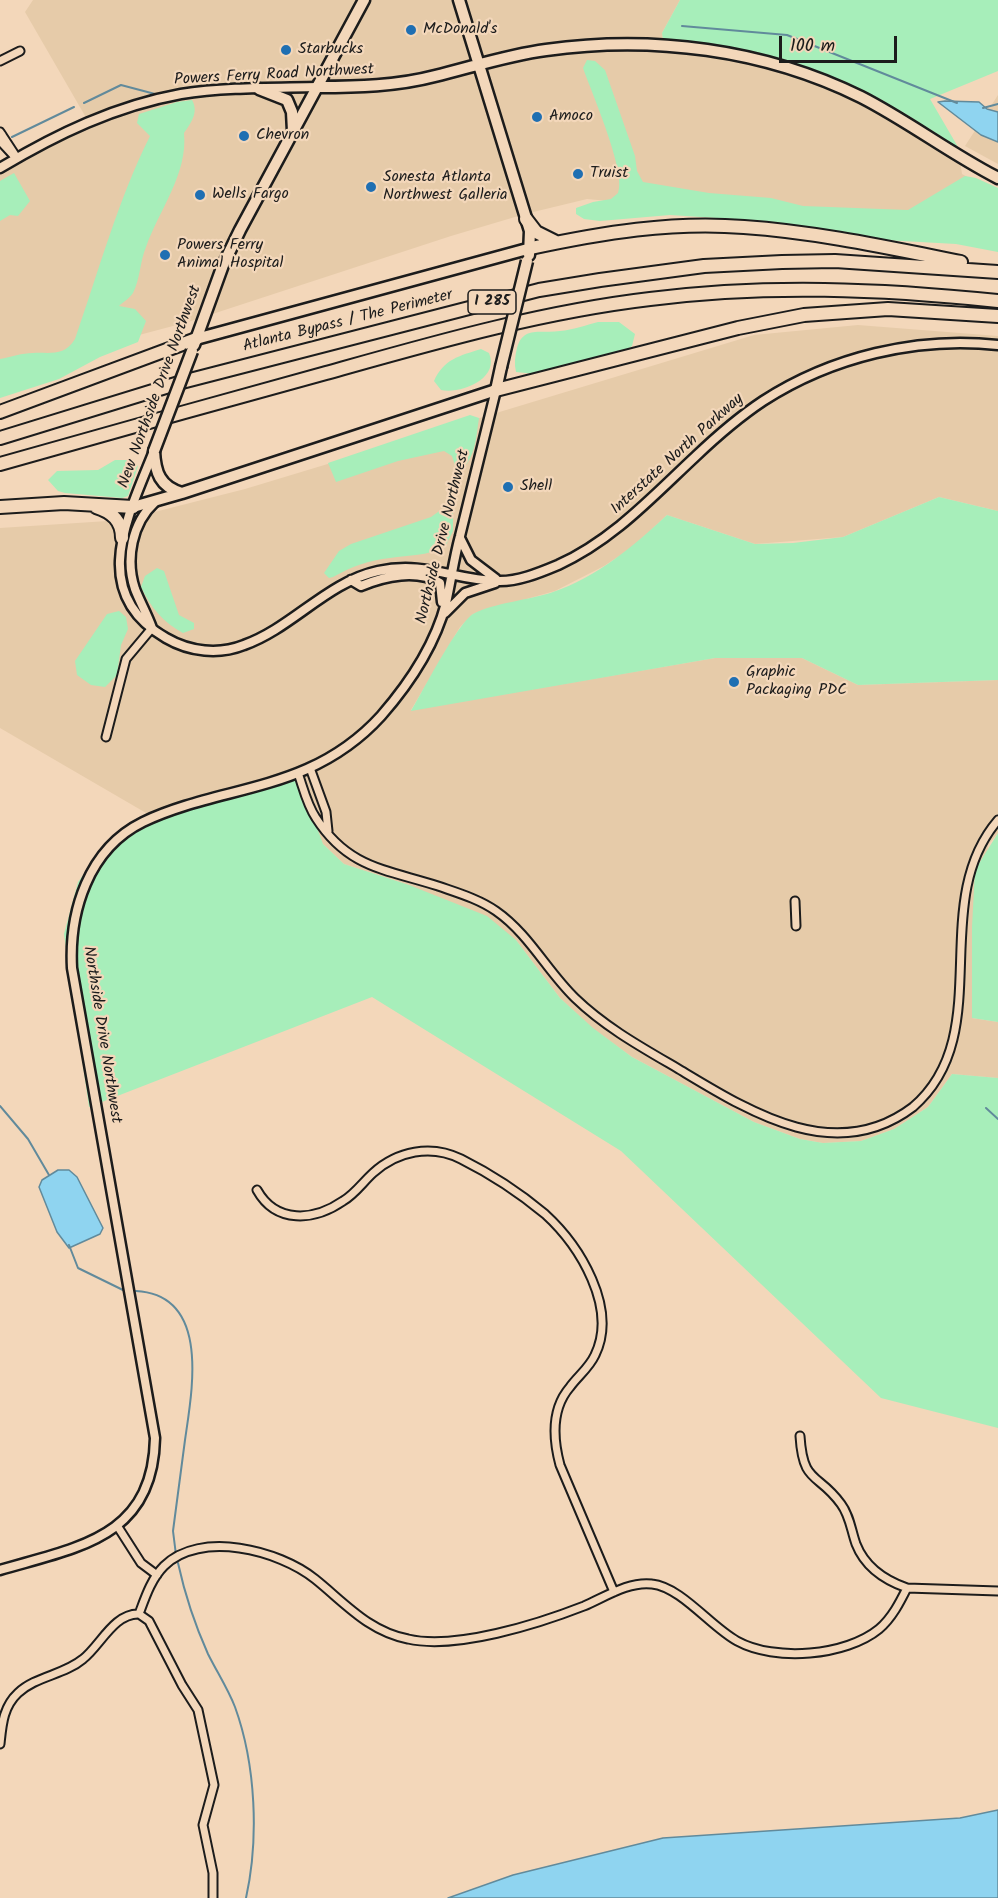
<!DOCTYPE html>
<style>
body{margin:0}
#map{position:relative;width:998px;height:1898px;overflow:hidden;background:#f3d7ba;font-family:Kalam,sans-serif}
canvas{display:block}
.scale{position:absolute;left:779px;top:36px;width:118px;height:27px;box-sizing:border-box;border:3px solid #1c1c1c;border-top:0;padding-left:8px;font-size:18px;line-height:21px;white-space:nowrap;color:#1c1c1c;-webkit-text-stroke:4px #f3d7ba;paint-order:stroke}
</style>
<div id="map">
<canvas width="998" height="1898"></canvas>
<div class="scale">100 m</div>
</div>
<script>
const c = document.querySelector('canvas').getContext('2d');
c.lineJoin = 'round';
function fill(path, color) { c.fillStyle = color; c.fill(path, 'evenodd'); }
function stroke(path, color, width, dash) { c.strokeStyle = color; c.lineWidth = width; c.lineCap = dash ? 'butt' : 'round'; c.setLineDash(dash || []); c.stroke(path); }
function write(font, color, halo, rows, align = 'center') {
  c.font = font + ' Kalam,sans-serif'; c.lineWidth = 4.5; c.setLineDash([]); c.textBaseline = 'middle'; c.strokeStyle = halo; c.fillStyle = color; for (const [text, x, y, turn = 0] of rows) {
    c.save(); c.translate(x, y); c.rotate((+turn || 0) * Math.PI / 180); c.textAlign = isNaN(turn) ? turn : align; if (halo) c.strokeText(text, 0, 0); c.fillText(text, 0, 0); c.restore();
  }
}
fill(new Path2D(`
 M33 0H680L662 33 663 40 713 45 775 57 830 77 883 101 958 147 962 174 978 183 973 235 587 199 525 214 451 236 188 322 0 372V171L88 121 25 12Z
 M998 95V164L965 146Z
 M858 325 998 336V511L939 497 843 537 755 544 667 515 633 547 604 566 555 591 473 614 460 627 411 710 715 658H802L858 685 998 680V833L988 845 972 1018 998 1022V1078L952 1074 928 1107 894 1129 861 1141 823 1143 800 1139 754 1122 632 1057 592 1028 560 998 516 940 409 885 344 864 323 844 315 829 153 817 0 728V528L123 520 245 489 754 335Z`), '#e6cba9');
fill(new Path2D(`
 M680 0H998V71L930 99 958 147C933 132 909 115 883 101 816 64 739 45 663 40L662 33Z
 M587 60 595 61 605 70 635 156 637 171 643 182 709 193 771 198 803 206 908 210 965 176 976 178 998 188V252L956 244 884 240 763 221 670 215 600 221 584 219 576 214V208L593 202 611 199C613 197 616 195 618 193 627 173 591 91 583 68Z
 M192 100C199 112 191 123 184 133 188 174 159 210 146 247 140 261 140 280 133 293 130 298 123 302 119 306L135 309 146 321 138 342 100 357 59 379 0 398V359C11 357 22 353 33 353 50 352 64 357 75 339 99 270 118 200 150 136L137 123 139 114 177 102Z
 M14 173 30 201 18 216 10 215 0 221V181Z
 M598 322H619L635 334 632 346 625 351 535 374 516 372C514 364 515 356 517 348 523 325 542 334 560 331 573 330 586 325 598 322Z
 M481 349 489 353C500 379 461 394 441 390L434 381C444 359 459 356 481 349Z
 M470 415 479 418C476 438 476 455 461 471L456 469 452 456 444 451 398 461 336 482 328 463Z
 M115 460H130L138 466 128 496 122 498 65 493 58 491 48 480 57 471 98 470Z
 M939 497 998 511V680L858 685 802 658H715L411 711C423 691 457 624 473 614 493 603 530 600 553 592 597 577 634 546 667 515L755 544 793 543 843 537Z
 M445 507 453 513V531L445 547C426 556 410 555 390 558 369 560 351 567 333 577L329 578 324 573 339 551 351 544 431 517Z
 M157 568 164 571 179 615 194 623V629L183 633C163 622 151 608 141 587L145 576Z
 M119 611 126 617 128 629 121 645 117 675 105 687 91 685 77 675 75 661 107 614Z
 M298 777 323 844 344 864 409 885 487 916 516 940 560 998 593 1028 632 1057 754 1122 800 1139 823 1143 861 1141 894 1129 928 1107 952 1074 998 1078V1428L881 1398 621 1151 372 997 89 1107 64 934 78 882 106 844 153 817Z
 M998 833V1022L972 1018V927L975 870Z`), '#a7eeba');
const water = new Path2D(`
 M945 101 979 102 987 109 998 112V142L981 135 938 102Z
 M58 1170H69L77 1177 103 1228 100 1234 69 1248 57 1232 39 1187 42 1180Z
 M998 1810V1898H448L513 1875 663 1838 960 1818Z`);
fill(water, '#8fd4f0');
stroke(water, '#618a9b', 1.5);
stroke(new Path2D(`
 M682 26 787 35 957 103
 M84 103 121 85 155 94
 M983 108 998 104
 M12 137 74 107
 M0 1106 28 1139 49 1175
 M986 1108 998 1119
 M69 1245 78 1268 125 1291
 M136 1291C211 1295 192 1391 185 1440 181 1470 177 1501 173 1531L176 1555
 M178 1563C185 1595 195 1625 208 1654 217 1672 228 1689 235 1707 256 1765 259 1839 246 1898`), '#618a9b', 2);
const minor = new Path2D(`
 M0 61 20 51
 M0 132 17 158
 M2 135 1 142 13 155
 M106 737 126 659 152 628
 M310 768 326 812 328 831
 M298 773C303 787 307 805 316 818 348 868 385 869 438 886 458 893 479 899 496 911 529 934 547 971 575 998 605 1027 641 1047 677 1068 747 1110 834 1167 913 1107 998 1034 926 904 998 820
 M795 901 796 926
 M257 1190C276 1224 314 1221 343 1201 355 1194 363 1182 373 1173 397 1151 431 1144 461 1159 489 1173 521 1194 545 1214 580 1246 618 1308 595 1355 589 1368 578 1376 570 1387 551 1409 553 1439 560 1465L614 1592
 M800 1436C803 1485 818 1472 841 1504 850 1516 851 1530 856 1544 865 1567 884 1580 907 1588L998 1591
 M118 1527 141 1563 157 1575
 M139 1614C145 1598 151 1579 164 1566 200 1530 279 1550 315 1579 345 1603 368 1631 408 1639 456 1650 538 1624 584 1606 605 1597 629 1581 652 1584 681 1587 711 1627 737 1641 775 1662 846 1656 879 1629 892 1618 900 1602 907 1588
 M139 1614 149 1621 182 1685 198 1710 214 1785 203 1825 213 1873V1898
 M0 1744C2 1725 3 1707 18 1693 36 1676 64 1675 83 1659 100 1646 114 1613 139 1614`);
const tertiary = new Path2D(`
 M0 168C57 134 115 106 181 94 225 87 273 88 318 87
 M154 451C128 516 87 593 166 638 190 652 219 655 244 645 292 628 327 582 378 571 425 561 454 580 497 581 517 582 539 573 558 565 613 540 653 496 696 456 717 436 739 417 763 401 831 357 917 336 998 345
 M460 538 471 560 496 579
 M351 580 361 586C385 576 417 569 440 583L442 602
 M445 613 465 593 495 583
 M152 628C147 614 140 602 135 589 125 559 132 523 155 502
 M0 1570C78 1547 153 1538 155 1438L72 968C69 912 88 849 143 822 195 797 255 792 307 769 334 757 361 738 381 716 409 684 435 645 446 603 451 581 454 558 460 536 472 487 484 439 496 390`);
const secondary = new Path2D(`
 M459 0 530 231 529 255
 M318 87C357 87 397 86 435 76 472 67 508 55 546 50 652 35 764 49 861 97 908 121 951 154 998 178
 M259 89 287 100 292 112 293 131
 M196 339 531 248
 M194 345 223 265 240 230 364 0
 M154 451C155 472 160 487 182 493
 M133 507 182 493 496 390 501 367`);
const motorway = new Path2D(`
 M526 219 536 232 556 242
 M531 248C601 233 672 221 744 227 817 232 890 248 961 262
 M496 390 738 328 804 315 888 309 998 316
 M0 412 196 339
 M0 438 182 382 539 290 600 280 704 266 782 262 835 261 998 272
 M0 464C109 433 217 403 326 373 433 343 540 312 650 299 767 284 882 289 998 301
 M0 507 64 503 133 507
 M96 507C112 512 122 521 122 538`);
stroke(minor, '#1c1c1c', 11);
stroke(tertiary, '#1c1c1c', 13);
stroke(secondary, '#1c1c1c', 15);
stroke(motorway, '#1c1c1c', 16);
stroke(minor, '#f3d7ba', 7);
stroke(tertiary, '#f3d7ba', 8);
stroke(secondary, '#f3d7ba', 10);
stroke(motorway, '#f3d7ba', 12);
const secondaryBridge = new Path2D(`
 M501 367 527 261
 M154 451 192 351`);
stroke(secondaryBridge, '#1c1c1c', 15, []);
stroke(secondaryBridge, '#f3d7ba', 10);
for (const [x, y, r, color] of [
 [411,30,6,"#1f6fb2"],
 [286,50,6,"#1f6fb2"],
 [537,117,6,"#1f6fb2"],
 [244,136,6,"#1f6fb2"],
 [578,174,6,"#1f6fb2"],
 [371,187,6,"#1f6fb2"],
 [200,195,6,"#1f6fb2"],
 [165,255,6,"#1f6fb2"],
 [508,487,6,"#1f6fb2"],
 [734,682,6,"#1f6fb2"]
]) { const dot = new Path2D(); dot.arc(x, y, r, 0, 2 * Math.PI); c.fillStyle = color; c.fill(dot); stroke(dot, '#f3d7ba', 2); }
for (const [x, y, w] of [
 [492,302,48]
]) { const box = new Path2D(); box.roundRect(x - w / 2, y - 12, w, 24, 4.5); c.fillStyle = '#f3d7ba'; c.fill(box); stroke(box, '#1c1c1c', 1.5); }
write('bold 15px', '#1c1c1c', null, [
 ["I 285",492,302]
]);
write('16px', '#1c1c1c', '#f3d7ba', [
 ["McDonald's",423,30],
 ["Starbucks",298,50],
 ["Amoco",549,117],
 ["Chevron",256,136],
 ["Truist",590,174],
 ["Sonesta Atlanta",383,178],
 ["Northwest Galleria",383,196],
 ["Wells Fargo",212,195],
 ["Powers Ferry",177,246],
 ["Animal Hospital",177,264],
 ["Shell",520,487],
 ["Graphic",746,673],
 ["Packaging PDC",746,691]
], 'left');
write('16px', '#1c1c1c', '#f3d7ba', [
 ["Powers Ferry Road Northwest",274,76,-3],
 ["Atlanta Bypass / The Perimeter",348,322,-14],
 ["New Northside Drive Northwest",161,387,-70],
 ["Interstate North Parkway",678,455,-42],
 ["Northside Drive Northwest",444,537,-76],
 ["Northside Drive Northwest",101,1035,81]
]);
</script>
